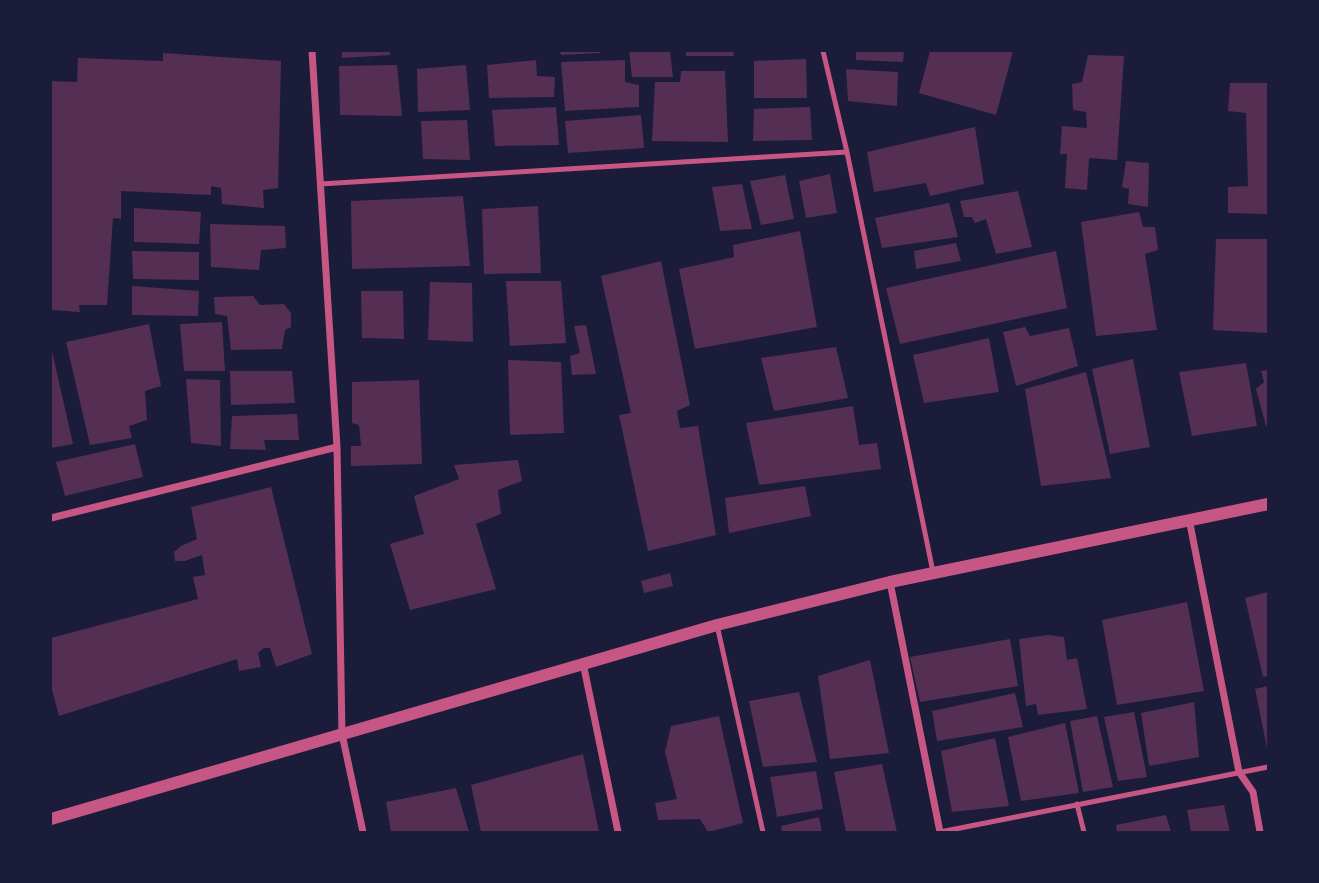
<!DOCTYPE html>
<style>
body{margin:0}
#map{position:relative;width:1319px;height:883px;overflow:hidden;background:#1b1b3a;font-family:Quicksand,sans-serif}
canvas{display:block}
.frame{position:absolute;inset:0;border:52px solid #1b1b3a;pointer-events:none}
</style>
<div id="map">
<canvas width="1319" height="883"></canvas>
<div class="frame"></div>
</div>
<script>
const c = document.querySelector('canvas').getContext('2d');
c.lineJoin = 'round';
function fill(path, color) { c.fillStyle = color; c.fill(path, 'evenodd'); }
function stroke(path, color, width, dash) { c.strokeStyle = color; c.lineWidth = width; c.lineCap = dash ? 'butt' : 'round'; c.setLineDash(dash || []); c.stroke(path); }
fill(new Path2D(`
 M342 51H390V55L342 58Z
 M560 51H600V53L561 55Z
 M629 51H670L673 77H632Z
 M686 51H733L734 56H686Z
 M856 51H904L903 62 856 60Z
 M930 51H1013L996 115 919 93Z
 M163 53 281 61 278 188 263 190 264 208 222 204 221 188 211 186V195L121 191V219L113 218 107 305H79L80 312 51 310V81L77 82 78 58 163 61Z
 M1088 55 1124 56 1117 160 1089 158 1087 190 1065 188 1067 154H1060L1062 126 1087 128 1086 112 1073 110 1072 84 1082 82Z
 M806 59 807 98H754V61Z
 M536 60 537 76 555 77 554 97 489 98 487 65Z
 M625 60V82L639 85V107L565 111 561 62Z
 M397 65 402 116 340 115 339 66Z
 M466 65 470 110 418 112 417 69Z
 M846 69 898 72 897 106 848 101Z
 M681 71H725L728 142 652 141 655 82H680Z
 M1230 83H1268V214L1228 213V187L1248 186 1246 113 1228 111Z
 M556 107 559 145 495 146 492 110Z
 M810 107 812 140 753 141 754 109Z
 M641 115 644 148 568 153 565 121Z
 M467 120 470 160 423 159 421 121Z
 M975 127 984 184 930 196 926 183 874 192 867 152Z
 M1126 161 1149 163 1148 207 1128 204 1129 189 1122 187Z
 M830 174 837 213 806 218 799 181Z
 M785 175 794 219 761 225 750 181Z
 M742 184 752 229 720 231 712 187Z
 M1018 191 1032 247 996 254 986 219 975 223 972 217H964L960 201Z
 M463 196 470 266 352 269 351 201Z
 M949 203 958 237 882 248 875 218Z
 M538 206 541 273 484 274 482 209Z
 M134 208 201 212 199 244 134 242Z
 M1139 212 1143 227H1155L1158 250 1145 254 1157 330 1096 336 1081 222Z
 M210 224 285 226 286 248 261 250 259 270 211 267Z
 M800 231 817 327 695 349 679 269 734 257 733 245Z
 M1216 239H1268V333L1213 330Z
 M956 243 961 261 916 269 914 251Z
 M132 251 199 252V280L133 279Z
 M1056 251 1067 308 900 344 886 288Z
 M661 261 690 405 677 411 680 428 698 426 716 535 648 551 619 415 631 413 601 276Z
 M506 281H561L566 343 510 346Z
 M430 282 472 283 473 342 428 340Z
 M132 286 199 291 198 316 132 315Z
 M361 291H403L404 339 362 338Z
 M253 296 260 305 284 304 291 313V327L285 330 282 349 231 350 227 316 215 314 214 297Z
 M222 322 225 371H184L180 324Z
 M149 324 161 386 145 391 147 420 129 426 132 438 90 445 66 342Z
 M586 325 596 374 572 375 570 356 580 353 574 326Z
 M1025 327 1030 336 1069 328 1078 366 1016 386 1003 332Z
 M989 338 999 392 924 403 913 355Z
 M51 347 73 444 51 448Z
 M836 347 848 398 774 411 761 358Z
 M1133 359 1150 447 1110 454 1092 369Z
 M508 360 561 362 564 433 510 435Z
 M1246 363 1257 426 1192 436 1179 372Z
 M1268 370V425L1266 426 1256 389 1264 382 1261 371Z
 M230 371H292L295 403 231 405Z
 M1086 372 1111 478 1041 486 1025 389Z
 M186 379 220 380 221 446 191 443Z
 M419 380 422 464 351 466V446H361L359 425 352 423V382Z
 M853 406 859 445 877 443 881 469 759 485 746 423Z
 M297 414 299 440H264L266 450 230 449 232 416Z
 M135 444 143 477 65 496 56 462Z
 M518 460 522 481 498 490 501 514 476 524 496 589 410 610 390 544 424 534 414 496 459 479 454 465Z
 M805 486 811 516 729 533 725 498Z
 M271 487 312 654 276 667 270 648H264L258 653 261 667 239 671 237 659 59 716 51 686V638L198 599 193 577 205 575 202 555 185 561H175L174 552 181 546 197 539 191 507Z
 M670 573 673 586 644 593 641 581Z
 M1268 592V676L1263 677 1245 598Z
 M1187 602 1204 691 1117 705 1102 620Z
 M1048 635 1064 637 1067 660 1077 658 1087 709 1038 715 1036 704 1026 706 1019 639Z
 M1010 639 1018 686 920 702 910 657Z
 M870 660 889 753 830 759 818 676Z
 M1268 686V747L1267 748 1255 689Z
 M799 692 817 762 763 767 749 701Z
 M1015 693 1023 727 937 741 932 711Z
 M1194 702 1199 757 1149 766 1141 713Z
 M1134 712 1147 777 1118 781 1104 717Z
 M719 716 743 823 708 832 700 819 658 820 655 803 677 799 665 752 671 726Z
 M1097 716 1113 787 1083 792 1070 721Z
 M1065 723 1079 793 1021 801 1008 737Z
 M995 738 1009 806 952 812 941 751Z
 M583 754 599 832H481L471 785Z
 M882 764 897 832H846L834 772Z
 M816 771 823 809 777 817 770 777Z
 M456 788 469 832H391L386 802Z
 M1224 805 1230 832H1191L1187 810Z
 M1166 815 1171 832H1117L1116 825Z
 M819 817 822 832H782L781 826Z`), '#542f53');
stroke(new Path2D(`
 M823 51 847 152 933 572
 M320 184 847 152
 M717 625 763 832
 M1077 804 1084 832
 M940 832 1268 767`), '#c65784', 5);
stroke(new Path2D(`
 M312 51 337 447 342 734 363 832
 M51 518 337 447
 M1189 519 1239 772 1253 792 1260 832
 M890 582 940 832
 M583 663 618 832`), '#c65784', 7);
stroke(new Path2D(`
 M51 819 717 625 890 582 1268 504`), '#c65784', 12);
</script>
